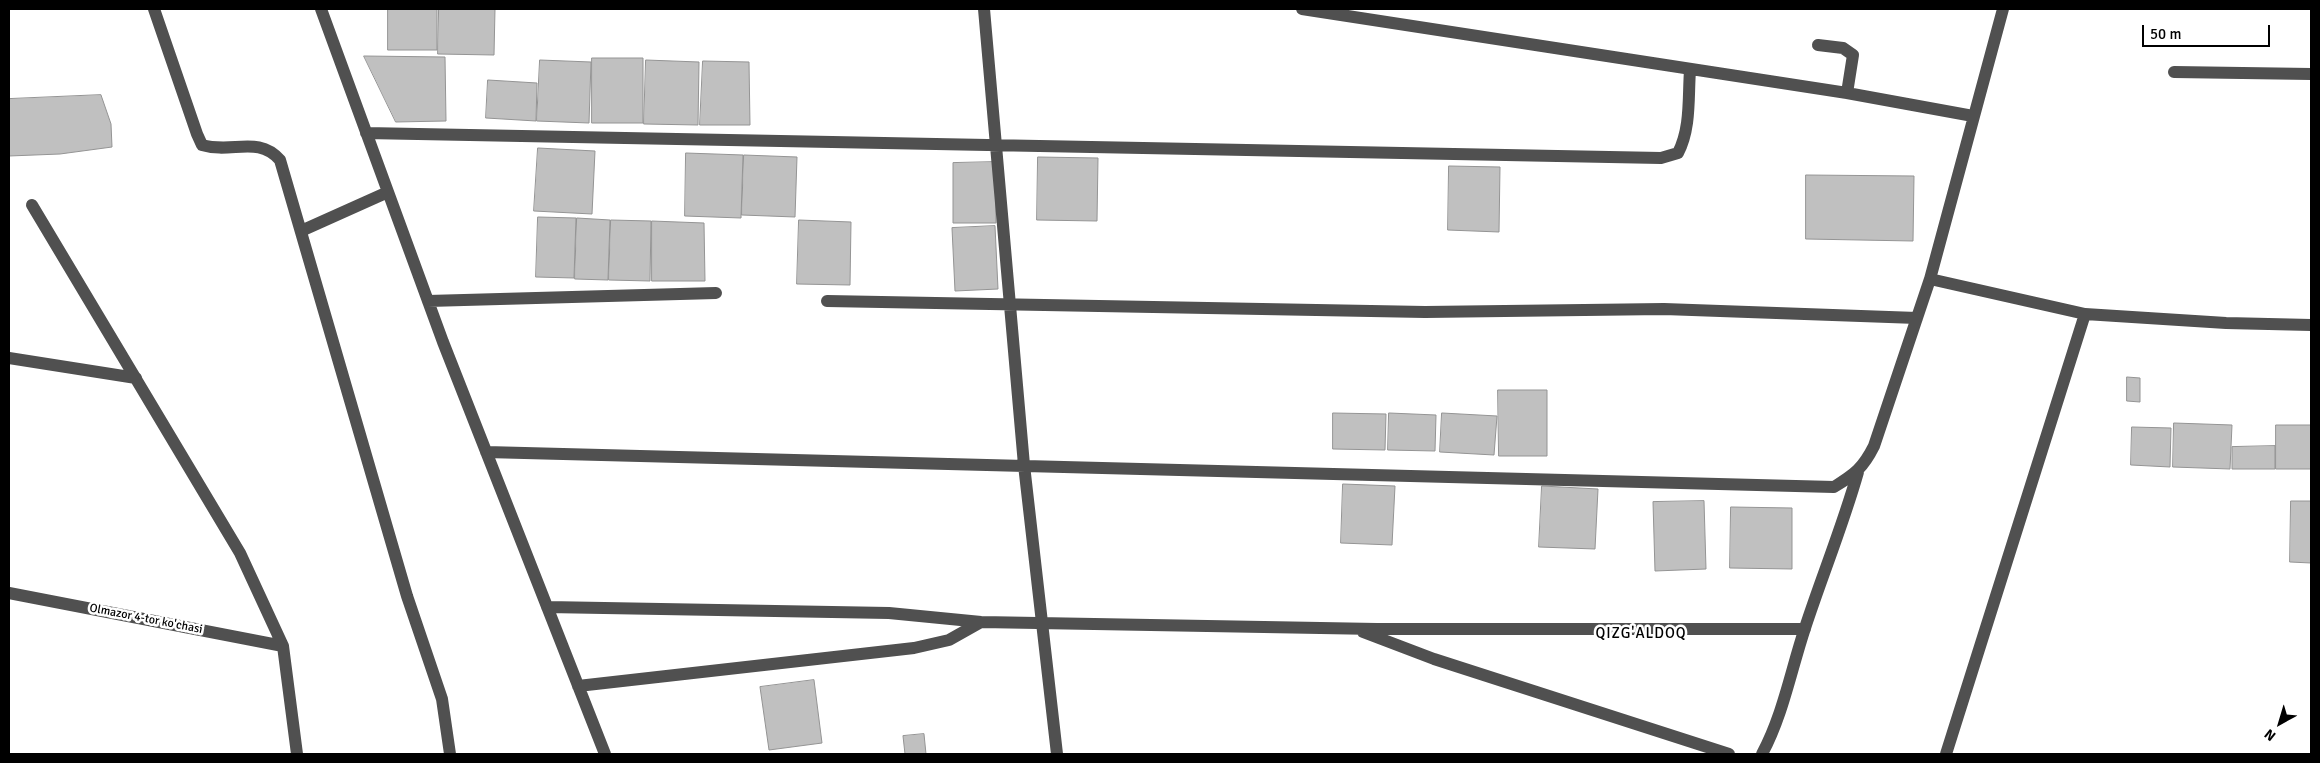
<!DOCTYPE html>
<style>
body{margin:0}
#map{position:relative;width:2320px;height:763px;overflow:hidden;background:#fff;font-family:Signika,sans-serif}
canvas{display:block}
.frame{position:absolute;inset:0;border:10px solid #000;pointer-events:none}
.north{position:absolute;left:2255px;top:698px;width:50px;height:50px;-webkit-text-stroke:4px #fff;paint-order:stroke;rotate:219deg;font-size:14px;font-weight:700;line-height:20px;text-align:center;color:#000}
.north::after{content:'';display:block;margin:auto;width:18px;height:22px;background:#000;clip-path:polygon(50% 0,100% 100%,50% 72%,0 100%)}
.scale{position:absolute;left:2142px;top:25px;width:128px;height:22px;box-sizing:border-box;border:2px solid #000;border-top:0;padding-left:6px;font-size:15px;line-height:18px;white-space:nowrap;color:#000;-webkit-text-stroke:4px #fff;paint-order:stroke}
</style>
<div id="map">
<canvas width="2320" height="763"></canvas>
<div class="frame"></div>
<div class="north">N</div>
<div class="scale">50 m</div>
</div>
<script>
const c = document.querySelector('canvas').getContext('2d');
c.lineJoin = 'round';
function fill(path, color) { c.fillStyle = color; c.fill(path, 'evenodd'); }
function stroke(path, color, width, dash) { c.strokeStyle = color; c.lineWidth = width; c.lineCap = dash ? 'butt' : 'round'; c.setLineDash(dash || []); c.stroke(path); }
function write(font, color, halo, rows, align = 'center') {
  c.font = font + ' Signika,sans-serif'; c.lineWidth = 5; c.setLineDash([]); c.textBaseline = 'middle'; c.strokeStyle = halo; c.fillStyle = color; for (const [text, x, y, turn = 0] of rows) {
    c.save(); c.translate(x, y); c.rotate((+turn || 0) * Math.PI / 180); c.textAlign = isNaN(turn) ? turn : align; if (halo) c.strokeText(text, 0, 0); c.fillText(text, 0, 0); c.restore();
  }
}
const building = new Path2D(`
 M388 9H437V50H388Z
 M439 9H495L494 55 438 54Z
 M364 56 445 57 446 121 396 122Z
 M592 58H643V123H592Z
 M540 60 591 62 589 123 537 121Z
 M646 60 699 62 698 125 644 124Z
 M703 61 749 62 750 125H700Z
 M488 80 537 83 536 121 486 118Z
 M101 95 111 124 112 147 60 154 9 156V99Z
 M538 148 595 151 592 214 534 211Z
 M686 153 743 155 741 218 685 216Z
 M744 155 797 157 795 217 742 215Z
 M1038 157 1098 158 1097 221 1037 220Z
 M995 162 996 223H953V163Z
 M1449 166 1500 167 1499 232 1448 230Z
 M1806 175 1914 176 1913 241 1806 239Z
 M538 217 576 218 574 278 536 277Z
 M577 218 610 220 608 280 575 279Z
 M611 220 651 221 650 281 609 280Z
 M799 220 851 222 850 285 797 284Z
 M652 221 704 223 705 281H652Z
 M995 226 998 289 955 291 952 228Z
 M2127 377 2140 378V402L2127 401Z
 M1498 390H1547V456H1499Z
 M1333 413 1386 414 1385 450 1333 449Z
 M1389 413 1436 415 1435 451 1388 450Z
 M1442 413 1497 416 1494 455 1440 452Z
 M2174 423 2232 425 2230 469 2173 467Z
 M2276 425H2311V469H2276Z
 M2132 427 2171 428 2170 467 2131 465Z
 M2275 446V469H2232V447Z
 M1343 484 1395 486 1392 545 1341 543Z
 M1542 486 1598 489 1595 549 1539 547Z
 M1704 501 1706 569 1655 571 1653 502Z
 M2291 501H2311V563L2290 562Z
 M1731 507 1792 508V569L1730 568Z
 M814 680 822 743 769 750 760 687Z
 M924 734 926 754H905L903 736Z`);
fill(building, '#c0c0c0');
stroke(building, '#949494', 1);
stroke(new Path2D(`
 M154 9 197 134 202 145C232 154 258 135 280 160L407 596 442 699 450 754
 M321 9 443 342 605 754
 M984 9 1024 465 1057 754
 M1302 9 1847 93 1973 116
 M1818 45 1843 48 1853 55 1847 93
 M2174 72 2311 74
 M366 133 1661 158 1678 153C1691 128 1688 98 1690 70
 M32 205 240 553 283 646 297 754
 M301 231 388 192
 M1930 279 2003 9
 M428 301 716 293
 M827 301 1425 312 1664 309 1917 318
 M9 358 136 378
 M486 452 1834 487C1855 474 1863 468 1874 446L1930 279 2085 314 2226 323 2311 325
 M9 593 283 646
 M547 607 889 613 981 622 1377 629H1805
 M1363 632 1434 659 1729 754
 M578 686 914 648 949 640 981 622
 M1762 754C1783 715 1791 670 1805 628 1822 576 1843 525 1858 472
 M1946 754 2085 314`), '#505050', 12);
write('12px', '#000', '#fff', [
 ["Olmazor 4-tor ko'chasi",146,619,11]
]);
c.letterSpacing = '1px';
write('15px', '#000', '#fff', [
 ["QIZG'ALDOQ",1641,634]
]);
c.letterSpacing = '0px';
</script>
